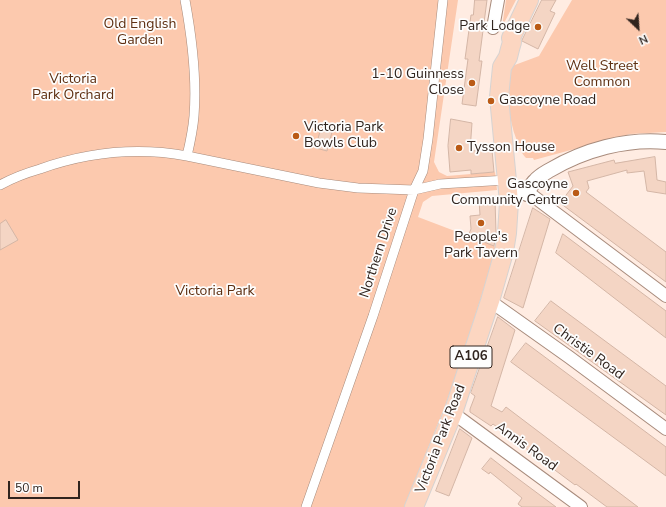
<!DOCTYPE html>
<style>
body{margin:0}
#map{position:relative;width:666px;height:507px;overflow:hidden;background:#ffece2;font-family:"Nunito Sans",sans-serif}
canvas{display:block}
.north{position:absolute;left:618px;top:8px;width:40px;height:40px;-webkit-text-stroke:3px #fdfdfd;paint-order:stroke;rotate:155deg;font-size:11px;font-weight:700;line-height:16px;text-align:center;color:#30241e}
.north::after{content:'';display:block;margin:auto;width:14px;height:18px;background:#30241e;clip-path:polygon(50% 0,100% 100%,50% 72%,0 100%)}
.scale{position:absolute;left:8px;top:481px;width:72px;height:18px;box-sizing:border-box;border:2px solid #30241e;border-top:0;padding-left:5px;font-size:12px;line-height:14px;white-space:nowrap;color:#30241e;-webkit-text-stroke:3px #fdfdfd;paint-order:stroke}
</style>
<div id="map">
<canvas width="666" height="507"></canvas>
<div class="north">N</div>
<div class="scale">50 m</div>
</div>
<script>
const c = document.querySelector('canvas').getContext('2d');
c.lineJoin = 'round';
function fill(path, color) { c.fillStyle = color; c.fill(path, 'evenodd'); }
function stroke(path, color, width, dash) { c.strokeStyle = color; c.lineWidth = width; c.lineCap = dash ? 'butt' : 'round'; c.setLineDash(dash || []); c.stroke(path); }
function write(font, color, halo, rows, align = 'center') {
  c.font = font + ' "Nunito Sans",sans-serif'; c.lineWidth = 3.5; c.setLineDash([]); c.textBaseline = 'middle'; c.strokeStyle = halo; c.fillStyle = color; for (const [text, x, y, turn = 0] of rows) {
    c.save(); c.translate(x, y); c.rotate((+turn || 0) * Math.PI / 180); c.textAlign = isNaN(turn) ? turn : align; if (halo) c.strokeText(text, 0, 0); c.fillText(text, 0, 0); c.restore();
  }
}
fill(new Path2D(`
 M0 0H458L434 162 439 172 447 176 495 172 497 190 432 196 423 202 418 217 497 247 459 367 444 409 404 507H0Z
 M506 0H516L502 27Z
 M572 0H666V132L630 134 534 160 533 158H526C521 153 519 147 517 141 507 115 507 93 512 66L539 56Z`), '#fcc9ae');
const building = new Path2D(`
 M475 0H487L479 61H482L476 106 462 104 468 59H465L471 15H473Z
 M542 0H556L550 11 555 13 538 49 522 41Z
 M451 119 472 123 470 151 492 150 494 172 471 174V170L450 172 448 146Z
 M321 129 332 132 327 151 316 148Z
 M655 157 657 180 666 182V194L647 191 644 171 627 173V170L587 181 589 188 586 192 666 252V282L560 203 573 186 568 172 614 160 615 163Z
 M495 199 496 233 494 246 468 236 471 229 470 216 480 215 479 200Z
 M533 208 550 219 523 308 504 298Z
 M6 220 18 240 0 250V224Z
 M563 234 666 311V338L556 253Z
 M551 301 666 386V415L535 321Z
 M498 317 515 330 491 406 502 412 506 407 638 507H607L576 484 575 485 493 424 491 426 470 412V409L475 396 471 393Z
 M526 343 666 447V476L511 362Z
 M460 429 472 438 449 496 436 491Z
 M491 458 513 475 556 507H522L518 504 522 498 490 472 489 474 482 469Z`);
fill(building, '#f4d5c4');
stroke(building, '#d4b6a6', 1);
const pedestrian = new Path2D(`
 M185 0C192 38 197 78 194 116 193 129 190 143 187 156
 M0 185C13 178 26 173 40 169 88 152 137 147 187 156L319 183 358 188 414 190 440 184 507 180
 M306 507 373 316 414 190 423 171 428 139 443 0`);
const minor = new Path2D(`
 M493 28 498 0
 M509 192 516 191 533 196 666 296
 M490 301 569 357 666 429
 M453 413 581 507`);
const tertiary = new Path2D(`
 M527 194C530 190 531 184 535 181 539 176 545 173 550 170 584 150 626 138 666 142`);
const primary = new Path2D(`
 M414 507 453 413 490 301 504 252 507 233 509 202 499 97 502 67 508 57 510 49 512 42 511 38 529 0`);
stroke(pedestrian, '#a88b7c', 10);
stroke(minor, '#a88b7c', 14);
stroke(tertiary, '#a88b7c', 16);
stroke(primary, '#d6d3d2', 20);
stroke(pedestrian, '#fff', 9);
stroke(minor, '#fff', 12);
stroke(tertiary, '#fff', 14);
stroke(primary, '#fcd6c1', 18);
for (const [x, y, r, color] of [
 [538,27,4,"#ba5a15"],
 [472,83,4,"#ba5a15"],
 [491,101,4,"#ba5a15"],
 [296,136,4,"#ba5a15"],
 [459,148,4,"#ba5a15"],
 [576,193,4,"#ba5a15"],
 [481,223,4,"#ba5a15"]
]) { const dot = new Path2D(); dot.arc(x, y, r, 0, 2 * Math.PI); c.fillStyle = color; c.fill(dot); stroke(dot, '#fdfdfd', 1.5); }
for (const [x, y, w] of [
 [471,357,42]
]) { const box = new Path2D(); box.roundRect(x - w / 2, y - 11, w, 22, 3); c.fillStyle = '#fdfdfd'; c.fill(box); stroke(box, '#30241e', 1); }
write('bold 13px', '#30241e', null, [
 ["A106",471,357]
]);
write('14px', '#5e2f11', '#fdfdfd', [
 ["Old English",140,25],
 ["Garden",140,41],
 ["Well Street",602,67],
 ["Common",602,83],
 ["Victoria",73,80],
 ["Park Orchard",73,96],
 ["Victoria Park",215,292]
]);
write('14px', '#30241e', '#fdfdfd', [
 ["Park Lodge",530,27],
 ["1-10 Guinness",464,75],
 ["Close",464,91],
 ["Gascoyne Road",499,101,"left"],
 ["Victoria Park",304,128,"left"],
 ["Bowls Club",304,144,"left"],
 ["Tysson House",467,148,"left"],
 ["Gascoyne",568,185],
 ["Community Centre",568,201],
 ["People's",481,238,"center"],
 ["Park Tavern",481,254,"center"]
], 'right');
write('14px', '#30241e', '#fdfdfd', [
 ["Northern Drive",379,253,-72],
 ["Christie Road",588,352,36],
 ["Victoria Park Road",441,439,-69],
 ["Annis Road",526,447,36]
]);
</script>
